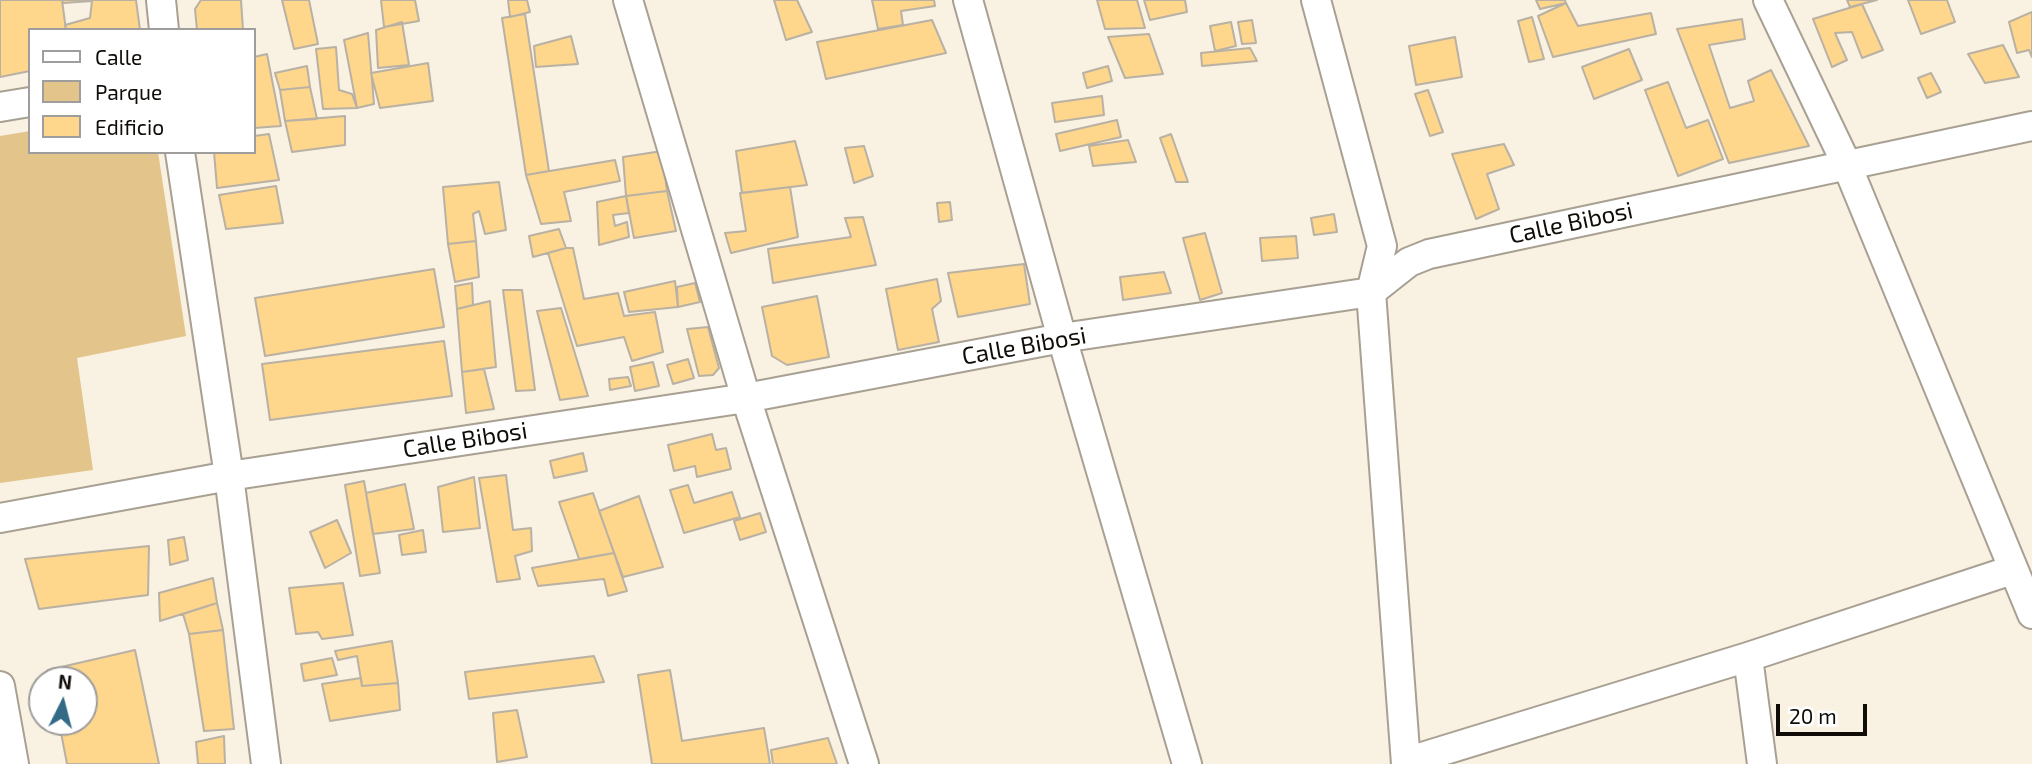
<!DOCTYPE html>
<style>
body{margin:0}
#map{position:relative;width:2032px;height:764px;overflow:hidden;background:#f9f1e1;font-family:"Exo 2",sans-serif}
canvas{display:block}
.legend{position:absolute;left:28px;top:28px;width:228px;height:126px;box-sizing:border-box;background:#fff;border:2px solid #9f9e9c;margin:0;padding:9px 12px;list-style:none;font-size:21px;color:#100d08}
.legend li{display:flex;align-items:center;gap:14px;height:35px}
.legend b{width:35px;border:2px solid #9f9e9c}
.north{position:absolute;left:28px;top:666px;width:70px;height:70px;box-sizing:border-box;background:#fff;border:2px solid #9f9e9c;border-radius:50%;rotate:6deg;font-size:19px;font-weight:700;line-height:28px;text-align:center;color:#100d08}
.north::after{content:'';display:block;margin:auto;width:24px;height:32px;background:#336a85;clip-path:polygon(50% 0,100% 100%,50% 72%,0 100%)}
.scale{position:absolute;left:1776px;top:704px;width:91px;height:32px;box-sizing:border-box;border:4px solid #100d08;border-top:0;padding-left:9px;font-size:21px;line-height:24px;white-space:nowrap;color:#100d08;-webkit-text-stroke:5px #fff;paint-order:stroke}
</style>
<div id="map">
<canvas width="2032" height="764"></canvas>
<ul class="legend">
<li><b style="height:9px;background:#fff"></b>Calle</li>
<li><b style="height:19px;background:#e3c48a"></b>Parque</li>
<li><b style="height:19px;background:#fed68c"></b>Edificio</li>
</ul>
<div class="north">N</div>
<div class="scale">20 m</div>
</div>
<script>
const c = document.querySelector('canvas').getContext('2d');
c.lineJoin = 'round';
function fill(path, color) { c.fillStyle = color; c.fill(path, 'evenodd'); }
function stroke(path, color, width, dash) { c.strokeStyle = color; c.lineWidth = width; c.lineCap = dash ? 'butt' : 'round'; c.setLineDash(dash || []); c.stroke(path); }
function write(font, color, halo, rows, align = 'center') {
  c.font = font + ' "Exo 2",sans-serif'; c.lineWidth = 6; c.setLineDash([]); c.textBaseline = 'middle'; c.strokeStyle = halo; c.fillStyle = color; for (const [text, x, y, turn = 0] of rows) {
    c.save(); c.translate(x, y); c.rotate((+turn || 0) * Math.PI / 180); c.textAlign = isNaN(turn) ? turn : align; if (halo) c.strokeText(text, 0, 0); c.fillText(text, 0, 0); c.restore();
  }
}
fill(new Path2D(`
 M30 131V152H158L186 336 77 358 93 470 0 483V136Z`), '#e3c48a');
const building = new Path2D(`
 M0 0H62L66 30H30V71L0 77Z
 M62 0H136L140 30H66L65 25 90 18 92 1 63 3Z
 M201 0H241L243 30H197L195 9Z
 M282 0H309L318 44 294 49Z
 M381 0H415L419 21 384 27Z
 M508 0H527L530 12 510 17Z
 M774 0H797L812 32 786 40Z
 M872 0H934L935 6 901 11 903 25 878 29Z
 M1097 0H1137L1145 28 1105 29Z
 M1144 0H1185L1187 12 1150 20Z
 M1536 0H1565L1566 3 1540 9Z
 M1847 0H1877L1850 7Z
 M1908 0H1947L1955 22 1921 34Z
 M1566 3 1578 26 1651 13 1656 34 1553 57 1538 16Z
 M1862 4 1883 50 1862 58 1852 32 1835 33 1847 60 1832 67 1813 19Z
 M2032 12V57L2029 50 2017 53 2009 22Z
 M525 14 549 171 526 175 502 18Z
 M1532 17 1544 59 1529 62 1518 21Z
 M1742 19 1745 39 1709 45 1730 108 1754 101 1748 81 1771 70 1809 146 1729 163 1677 29Z
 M932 20 946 53 826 79 817 42Z
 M1252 20 1256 43 1242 44 1238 22Z
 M402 22 409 65 378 68 376 30Z
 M1231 22 1236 46 1215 51 1210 26Z
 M368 33 374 104 357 108 344 40Z
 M1149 34 1163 74 1125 78 1108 37Z
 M571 36 578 64 536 67 534 46Z
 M1455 37 1462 77 1416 85 1409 46Z
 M2003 45 2019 77 1985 83 1968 54Z
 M336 47 339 90 352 94 357 108 323 109 316 49Z
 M1250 48 1257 61 1202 66 1201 53Z
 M1629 49 1642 80 1594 99 1582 67Z
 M267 54 281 126 254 128V57Z
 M428 63 433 101 380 108 371 73Z
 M307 66 310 87 280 90 275 73Z
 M1108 66 1112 81 1087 88 1083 73Z
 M1931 73 1941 92 1927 98 1918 78Z
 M1668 82 1686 128 1708 120 1723 159 1678 176 1645 90Z
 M310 87 317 119 285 121 280 90Z
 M1428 90 1443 132 1430 136 1415 94Z
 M1102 96 1104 115 1055 122 1052 103Z
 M345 116V145L292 152 285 121Z
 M1117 120 1121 137 1060 151 1056 134Z
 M269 134 279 180 217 188 214 152H254V136Z
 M1171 134 1188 182H1176L1160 138Z
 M1128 140 1136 162 1093 166 1089 146Z
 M795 141 807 185 742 193 736 151Z
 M1504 144 1514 165 1487 174 1499 209 1476 219 1452 154Z
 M864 146 873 176 854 183 845 148Z
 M662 151 667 191 626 196 623 157Z
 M615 160 620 181 564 192 571 221 541 224 526 175Z
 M499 182 506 230 485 234 479 211 473 214 476 241 448 244 443 187Z
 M276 186 283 223 226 229 219 195Z
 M790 187 798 237 731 253 725 233 746 231 740 193Z
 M667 191 676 231 634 238 626 196Z
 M626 196 629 213 613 215 615 226 627 222 629 237 599 245 597 202Z
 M950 202 952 220 939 222 937 203Z
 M1334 214 1337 232 1314 235 1311 218Z
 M863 217 876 265 773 283 768 249 851 237 845 218Z
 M559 229 566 248 533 257 529 236Z
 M1205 233 1222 293 1200 300 1183 238Z
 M1296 236 1298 258 1262 261 1260 238Z
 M476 241 479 277 455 282 448 244Z
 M566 248H573L584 299 618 293 624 316 655 312 663 352 632 361 624 337 577 346 548 253Z
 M1024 264 1030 304 958 317 948 273Z
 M434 269 444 327 265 356 255 298Z
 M1164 272 1171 293 1123 300 1120 277Z
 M937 279 941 301 932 309 939 342 898 350 886 289Z
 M675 281 678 307 629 312 624 292Z
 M472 283 473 305 457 309 455 286Z
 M695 283 700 302 678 307 677 287Z
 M503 290H522L535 390 516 391Z
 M817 296 829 357 787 365 772 356 762 307Z
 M490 301 496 367 462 372 457 309Z
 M561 308 588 396 560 400 537 311Z
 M708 327 719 368 713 375 699 376 687 329Z
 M444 341 452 396 270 420 262 364Z
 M688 359 694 378 673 384 667 365Z
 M653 362 659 386 635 391 630 367Z
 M484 369 494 409 466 413 462 372Z
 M628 377 631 386 610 390 609 379Z
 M712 434 716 450 726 448 731 469 697 477 695 466 674 471 668 445Z
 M583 453 587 471 554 478 550 461Z
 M506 475 513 530 531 528 532 551 515 556 520 579 497 582 479 478Z
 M474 477 480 528 443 532 438 487Z
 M364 481 380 573 360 576 345 485Z
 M405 484 414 529 373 534 366 493Z
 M688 485 694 503 732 492 740 517 684 533 670 490Z
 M593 493 614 553 579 559 559 502Z
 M639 496 663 567 623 577 599 511Z
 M760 513 766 532 740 540 734 521Z
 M337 520 351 553 325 568 310 532Z
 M423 530 426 552 402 555 399 535Z
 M184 537 188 560 170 565 168 540Z
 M149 546 148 595 39 609 25 559Z
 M614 553 627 591 608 596 604 579 538 586 532 568Z
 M213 578 217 603 160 621 159 593Z
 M343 583 353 635 322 639 318 632 296 634 289 588Z
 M217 603 223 630 189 634 183 614Z
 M223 630 234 729 204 731 189 634Z
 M392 641 398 683 362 686 357 656 338 660 335 651Z
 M135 650 159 764H67L59 722H84V680H50L48 670Z
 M594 656 604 682 469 699 465 672Z
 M332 658 337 675 304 681 301 664Z
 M670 670 682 741 764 728 770 764H652L638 675Z
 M361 678 362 686 398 683 400 710 330 721 322 684Z
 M517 710 527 757 497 762 493 713Z
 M224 736 225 764H198L196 742Z
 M828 738 837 764H773L771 750Z`);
fill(building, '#fed68c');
stroke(building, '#b9b1a3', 2);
const minor = new Path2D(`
 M161 0 164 30
 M628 0 746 398 864 764
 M968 0 1062 338 1187 764
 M1316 0 1382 246 1371 292 1406 764
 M1768 0 1846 163 2032 614
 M0 107 30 102
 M180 152 229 476 266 764
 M0 518 229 476 746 398 1062 338 1371 292 1409 262 1429 254 2032 126
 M1748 657 1762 764
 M0 686 14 764
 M1406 762 1748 657 2012 570`);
stroke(minor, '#a8a092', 32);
stroke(minor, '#fff', 28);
write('24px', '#100d08', '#fff', [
 ["Calle Bibosi",1571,223,-12],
 ["Calle Bibosi",1024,346,-10],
 ["Calle Bibosi",465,440,-9]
]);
</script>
